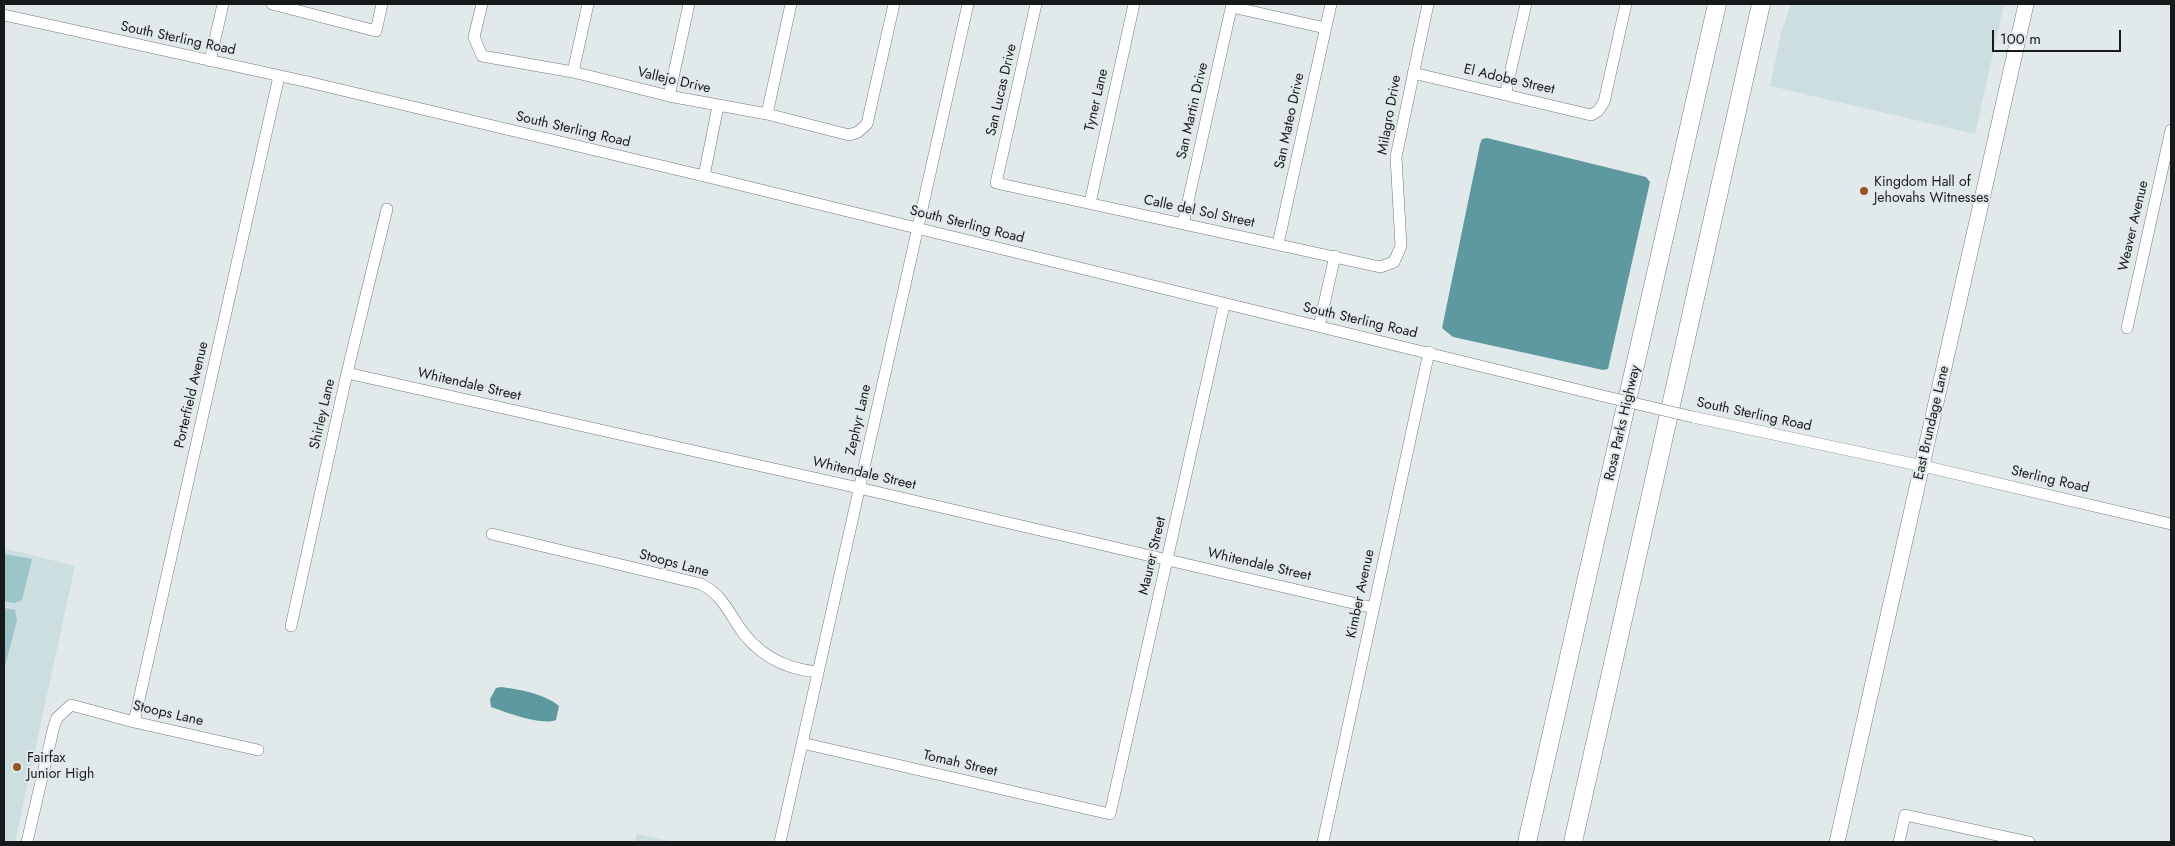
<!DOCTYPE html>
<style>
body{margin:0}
#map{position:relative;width:2175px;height:846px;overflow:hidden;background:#e1e9ea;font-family:Jost,sans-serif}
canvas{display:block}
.frame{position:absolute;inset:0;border:5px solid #171a1a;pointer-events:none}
.scale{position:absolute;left:1992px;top:30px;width:129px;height:22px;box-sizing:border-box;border:2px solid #171a1a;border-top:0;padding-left:6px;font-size:15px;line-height:18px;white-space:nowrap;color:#171a1a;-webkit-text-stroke:4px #e1e9ea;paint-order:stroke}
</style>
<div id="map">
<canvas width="2175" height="846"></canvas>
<div class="frame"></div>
<div class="scale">100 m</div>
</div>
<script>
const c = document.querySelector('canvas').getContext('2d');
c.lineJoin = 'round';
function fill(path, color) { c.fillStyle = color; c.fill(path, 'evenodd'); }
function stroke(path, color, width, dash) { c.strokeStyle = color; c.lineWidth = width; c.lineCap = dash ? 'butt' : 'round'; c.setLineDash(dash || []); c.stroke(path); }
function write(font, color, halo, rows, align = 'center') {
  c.font = font + ' Jost,sans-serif'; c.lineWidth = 4; c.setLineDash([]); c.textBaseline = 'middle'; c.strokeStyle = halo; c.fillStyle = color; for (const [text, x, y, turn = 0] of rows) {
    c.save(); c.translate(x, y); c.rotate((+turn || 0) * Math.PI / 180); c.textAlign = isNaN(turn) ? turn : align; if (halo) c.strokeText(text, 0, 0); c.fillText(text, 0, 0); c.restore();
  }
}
fill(new Path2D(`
 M1791 4H2004L1975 134 1770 86 1781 33Z
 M4 548 75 566 15 842H4Z
 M637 834 674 842H635Z`), '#ccdedf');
fill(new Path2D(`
 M4 554 32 559 22 600 14 603 4 601Z
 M4 608 15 610 17 620 4 670Z`), '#9dc4c7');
fill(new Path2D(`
 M1487 138 1646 177 1650 182 1608 369 1603 370 1453 337 1442 328 1480 144 1482 139Z
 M501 687C519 689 545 694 559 706L556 720C542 726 505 712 491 707L490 699 496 688Z`), '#5d999e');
const minor = new Path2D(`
 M272 4 376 31 382 4
 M482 4 474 37 482 56 573 72 669 96 767 114 849 135 858 132 867 124 894 4
 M1036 4 996 183 1380 267 1394 262 1401 246 1396 157 1428 4
 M1232 7 1325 28
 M4 15 308 82 704 176 1603 396
 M210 61 223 4
 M573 72 588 4
 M1413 73 1591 115 1598 111 1604 102 1626 4
 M1505 95 1526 4
 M669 96 689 4
 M767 114 791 4
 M704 176 718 106
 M1090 203 1134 4
 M1183 224 1232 4
 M1278 244 1331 4
 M1319 326 1335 256
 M2127 328 2171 130
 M347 373 859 488 1374 608
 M1693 417 1923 466 2171 524
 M492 534 701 584C719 593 727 608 737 624 756 654 783 669 818 672
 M291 626 347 373 387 209
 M134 722 279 76
 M802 743 1110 814 1224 305
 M27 842 54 726 57 718 71 705 134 722 258 750
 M780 842 968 4
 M1323 842 1429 352
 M1899 842 1905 815 2029 842`);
const major = new Path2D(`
 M1837 842 2026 4`);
const highway = new Path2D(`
 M1527 842 1717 4
 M1573 842 1761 4`);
stroke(minor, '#717879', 12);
stroke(major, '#717879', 16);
stroke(highway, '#717879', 19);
stroke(minor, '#fff', 11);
stroke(major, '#fff', 15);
stroke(highway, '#fff', 18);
const minorBridge = new Path2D(`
 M1603 396 1693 417`);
stroke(minorBridge, '#717879', 12, []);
stroke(minorBridge, '#fff', 11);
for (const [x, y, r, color] of [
 [1864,191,5,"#985425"],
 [17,767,5,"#985425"]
]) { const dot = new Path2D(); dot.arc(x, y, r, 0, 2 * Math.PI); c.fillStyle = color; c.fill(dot); stroke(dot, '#e1e9ea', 2); }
write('14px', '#171a1a', '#e1e9ea', [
 ["South Sterling Road",178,39,12],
 ["El Adobe Street",1509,80,13],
 ["Vallejo Drive",674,81,13],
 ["San Lucas Drive",1002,90,-77],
 ["Tyner Lane",1097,100,-77],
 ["San Martin Drive",1193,111,-77],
 ["Milagro Drive",1390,115,-80],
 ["San Mateo Drive",1290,121,-78],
 ["South Sterling Road",573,130,13],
 ["Calle del Sol Street",1199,212,12],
 ["South Sterling Road",967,225,14],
 ["Weaver Avenue",2134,226,-77],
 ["South Sterling Road",1360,321,13],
 ["Whitendale Street",469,385,13],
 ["Porterfield Avenue",192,395,-77],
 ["Shirley Lane",323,414,-77],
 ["South Sterling Road",1754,415,12],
 ["Zephyr Lane",859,420,-77],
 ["Rosa Parks Highway",1623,423,-77],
 ["East Brundage Lane",1932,423,-77],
 ["Whitendale Street",864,474,13],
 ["Sterling Road",2050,480,13],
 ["Maurer Street",1153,556,-77],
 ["Stoops Lane",674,564,15],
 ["Whitendale Street",1259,565,13],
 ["Kimber Avenue",1361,594,-78],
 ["Stoops Lane",168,714,13],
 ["Tomah Street",960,764,13]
]);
write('14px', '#171a1a', '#e1e9ea', [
 ["Kingdom Hall of",1874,183],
 ["Jehovahs Witnesses",1874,199],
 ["Fairfax",27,759],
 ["Junior High",27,775]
], 'left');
</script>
